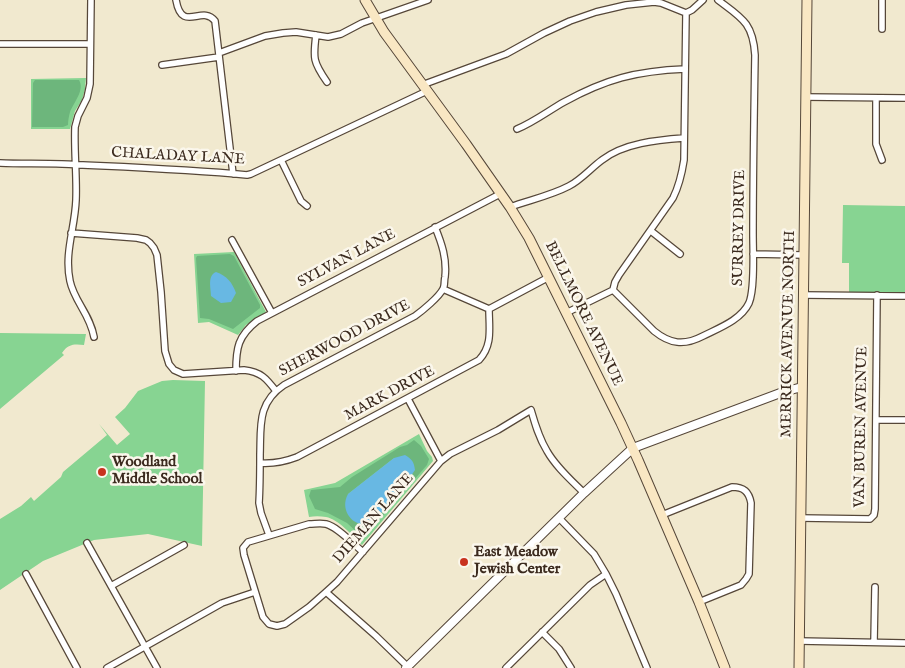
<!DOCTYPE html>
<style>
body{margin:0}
canvas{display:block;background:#f1e9cf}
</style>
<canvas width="905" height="668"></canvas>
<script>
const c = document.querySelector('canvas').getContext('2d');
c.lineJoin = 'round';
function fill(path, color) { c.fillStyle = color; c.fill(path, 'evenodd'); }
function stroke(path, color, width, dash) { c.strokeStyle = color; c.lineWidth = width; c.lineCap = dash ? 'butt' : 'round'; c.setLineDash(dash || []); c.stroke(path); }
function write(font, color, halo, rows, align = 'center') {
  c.font = font + ' "IM FELL English",serif'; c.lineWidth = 5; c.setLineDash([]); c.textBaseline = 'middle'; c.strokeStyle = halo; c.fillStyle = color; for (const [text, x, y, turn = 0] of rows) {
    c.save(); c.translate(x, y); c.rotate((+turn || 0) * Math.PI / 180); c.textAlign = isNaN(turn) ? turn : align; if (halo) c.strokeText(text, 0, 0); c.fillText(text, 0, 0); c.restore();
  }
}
fill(new Path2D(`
 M86 78 85 89 82 100 75 111 70 129H31V79Z
 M843 205 905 206V295H849V263H842Z
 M234 252 266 312 246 325 238 335 209 322 198 323 194 254Z
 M0 333 86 334 84 345C74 344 68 344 62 353L64 355 0 409Z
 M173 380 205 381 202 546 148 534 94 540 43 561 0 590V519L21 506 31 497 34 501 61 477 63 472 107 435 99 424 117 445 130 434 115 417 125 408 138 391 162 381Z
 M419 434 427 451 432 457 433 461 362 545C353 536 338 519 326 517 320 516 314 516 309 517L304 490 335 483Z`), '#87d492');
fill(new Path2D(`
 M35 80H79C85 90 74 102 70 112 69 116 68 120 68 125L63 127H32L33 83Z
 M230 254 234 256 260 305V308L233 329 209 319 200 318 196 258 197 256Z
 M414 440 421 446 429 459 427 465 368 533 363 535H360L347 523 328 513 315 509 309 496 311 490 340 487 352 477 400 447 407 445ZM394 458 365 525 348 494Z`), '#6db67c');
fill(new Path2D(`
 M216 272C227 276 232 282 236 293L231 302 221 303 211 296C211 288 207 276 216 272Z
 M405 455C412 459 414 462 415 470L396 498 370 524C353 528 339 510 348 494L394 458Z`), '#68b8e3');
const minor = new Path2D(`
 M91 0 90 84 87 98 78 116 75 127C74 151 77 176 76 200 75 228 64 253 70 281 74 301 90 314 94 337
 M176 0C182 34 202 4 215 21L233 174
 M882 0V29
 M686 13 692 10 703 0
 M316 35C313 58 313 62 327 82
 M0 44H90
 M219 53 265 36 283 33 296 32 328 37 341 34 362 23 428 0
 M162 65 219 57
 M422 85 506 54 544 33 570 21 596 12 626 5 654 2 661 3 686 13
 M805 97 905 98
 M876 98V144L882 160
 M517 129C534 122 548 111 564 102 606 79 636 71 685 69
 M281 160 301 201 307 206
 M0 163C21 164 41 163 62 164 123 167 185 169 247 175L251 174 427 91
 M510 207C529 200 550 196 569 186 581 180 591 168 602 160 624 143 657 140 684 138
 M651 231 680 254
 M71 233 137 238 146 240 150 243 154 248 157 255 161 292 165 351 169 364 174 370 183 374 244 370C261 372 266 378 276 391
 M232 240 272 313
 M753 254 803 255
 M443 289 489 309 549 277
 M613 290 654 331C670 344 684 346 703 336 719 328 741 320 749 303 755 289 753 251 753 234 753 175 754 115 755 55 753 23 742 18 718 0
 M803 295 905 296
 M566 313 613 290 615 282 619 275 673 198C679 186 682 173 684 160L686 13
 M236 371C236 348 238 336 257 321L500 194
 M408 399 441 461
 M876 420H905
 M260 463C274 464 284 462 297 457L479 360C493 345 489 328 489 309
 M662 515 732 487C744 487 749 492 751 503L749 574 746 579 741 585 699 602
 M559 518 594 554 606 574 616 594 647 668
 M800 518 870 519 874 515 875 509 877 295
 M269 535 261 513 259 503C260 487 260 471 260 455 261 426 257 403 284 385L415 316C422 311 439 297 443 289 445 286 444 280 445 277 447 259 442 244 435 227
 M87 543 157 668
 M363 552C353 544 338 527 326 524 320 523 315 524 309 524L248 542 243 548 244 555 263 617 269 624 277 626 285 624 309 607 326 592 337 582 441 461 450 454 498 430 531 410C535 424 539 438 547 451 556 467 571 480 584 493
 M26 574 77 668
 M111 586 184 545
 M326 592 376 636 407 666
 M542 632 559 649 571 668
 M799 641 905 643
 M874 642 875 587
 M107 668 222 603 255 592
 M506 668 590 585 606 574`);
const tertiary = new Path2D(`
 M406 668 584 493 633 448 783 392 802 387`);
const secondary = new Path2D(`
 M365 0 384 32 466 144 510 207 529 238 621 423 638 460 699 602 725 668
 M799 668 807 0`);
stroke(minor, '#564739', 8);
stroke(tertiary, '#564739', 10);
stroke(secondary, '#564739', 11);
stroke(minor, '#fff', 5.5);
stroke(tertiary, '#fff', 8);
stroke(secondary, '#f9e7c3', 9);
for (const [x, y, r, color] of [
 [102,472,5,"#c8321e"],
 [464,562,5,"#c8321e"]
]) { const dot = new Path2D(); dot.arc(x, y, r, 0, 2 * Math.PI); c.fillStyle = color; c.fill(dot); stroke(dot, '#fbf7ec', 2); }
write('15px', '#3b2a1e', '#fbf7ec', [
 ["CHALADAY LANE",178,157,3],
 ["SURREY DRIVE",740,228,-89],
 ["SYLVAN LANE",347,259,-28],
 ["BELLMORE AVENUE",583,314,64],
 ["MERRICK AVENUE NORTH",789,334,-89],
 ["SHERWOOD DRIVE",345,339,-28],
 ["MARK DRIVE",390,394,-28],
 ["VAN BUREN AVENUE",862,427,-89],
 ["DIEMAN LANE",374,519,-49]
]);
write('bold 15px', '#3b2a1e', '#fbf7ec', [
 ["Woodland",112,463],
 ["Middle School",112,480],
 ["East Meadow",474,553],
 ["Jewish Center",474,570]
], 'left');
</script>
